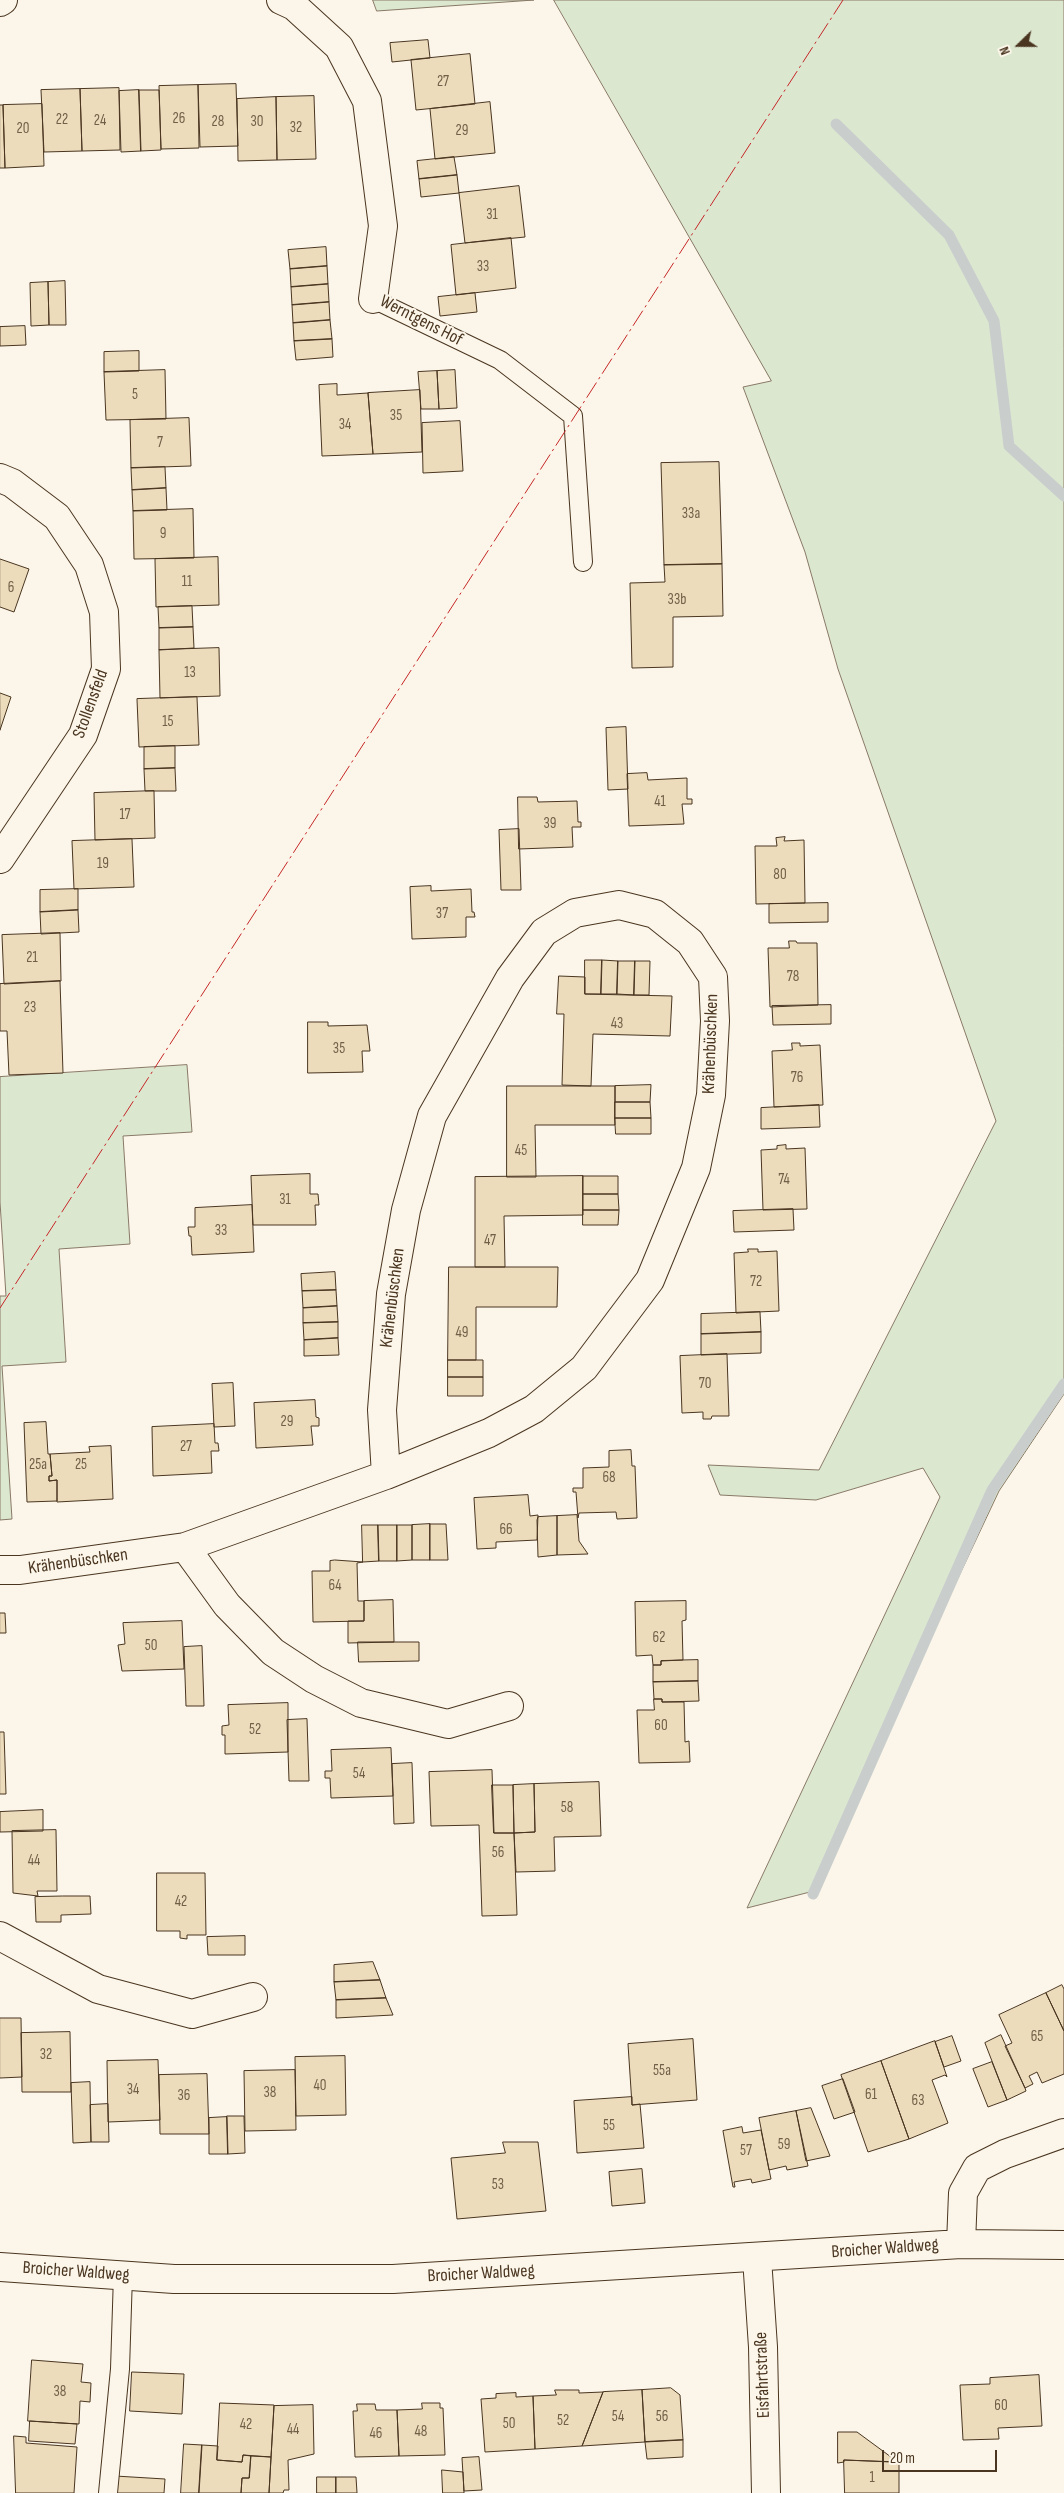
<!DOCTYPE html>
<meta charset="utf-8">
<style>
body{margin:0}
#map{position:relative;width:1064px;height:2493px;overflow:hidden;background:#fbf6e9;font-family:"Sofia Sans Condensed",sans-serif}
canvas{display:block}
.north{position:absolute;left:994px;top:20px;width:50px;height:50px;-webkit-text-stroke:4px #fbf6e9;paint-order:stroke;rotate:248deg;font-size:14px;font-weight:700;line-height:20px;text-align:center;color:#4a3520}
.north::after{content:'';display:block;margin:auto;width:18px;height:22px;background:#4a3520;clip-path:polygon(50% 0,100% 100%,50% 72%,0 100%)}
.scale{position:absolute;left:882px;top:2450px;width:115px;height:22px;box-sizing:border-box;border:2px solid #4a3520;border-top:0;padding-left:6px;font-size:15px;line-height:18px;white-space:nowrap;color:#4a3520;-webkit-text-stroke:4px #fbf6e9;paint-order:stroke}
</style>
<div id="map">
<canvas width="1064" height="2493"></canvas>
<div class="north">N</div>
<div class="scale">20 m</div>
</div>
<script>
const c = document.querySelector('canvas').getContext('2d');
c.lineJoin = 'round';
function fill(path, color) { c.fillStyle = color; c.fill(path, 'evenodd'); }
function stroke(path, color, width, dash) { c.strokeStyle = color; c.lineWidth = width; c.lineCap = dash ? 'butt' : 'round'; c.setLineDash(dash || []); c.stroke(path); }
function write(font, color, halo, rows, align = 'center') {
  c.font = font + ' "Sofia Sans Condensed",sans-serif'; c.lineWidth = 4; c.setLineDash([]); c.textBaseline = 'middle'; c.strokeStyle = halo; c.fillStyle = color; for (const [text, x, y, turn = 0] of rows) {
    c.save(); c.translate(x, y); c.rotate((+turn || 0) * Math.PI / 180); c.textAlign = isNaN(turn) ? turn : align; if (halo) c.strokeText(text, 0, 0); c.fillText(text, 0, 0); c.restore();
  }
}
const green = new Path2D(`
 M373 0H534L377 11Z
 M554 0H1064V1394L999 1491 810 1892 747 1908 940 1497 923 1468 816 1500 720 1495 708 1465 819 1470 996 1121 838 669 805 552 743 387 771 381Z
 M187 1065 192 1132 123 1136 130 1244 59 1249 66 1362 2 1366 12 1519 0 1520V1296H6L0 1202V1077Z`);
fill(green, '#dce7d0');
stroke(green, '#887966', 1);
stroke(new Path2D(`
 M836 124 949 235 994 321 1009 446 1064 496
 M813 1894 992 1490 1064 1384`), '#c9cecd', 11);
const building = new Path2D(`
 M428 40 430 58 392 62 390 43Z
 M470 54 475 104 416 110 411 60Z
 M236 84 238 146 200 147 198 85Z
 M198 85 199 148 161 149 159 86Z
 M119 88 120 150 82 151 80 89Z
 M80 89 82 151 44 152 41 90Z
 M139 90H159L161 150 141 151Z
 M139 90 141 151 121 152 119 91Z
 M314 96 316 159 277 160 276 97Z
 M276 97 277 160 238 161 237 99Z
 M490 102 495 153 435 159 430 109Z
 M42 104 44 166 5 168 3 105Z
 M0 105H3L5 168H0Z
 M454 157 457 175 419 179 417 161Z
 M457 175 459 193 421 197 419 179Z
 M519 186 525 237 465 243 459 193Z
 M511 238 516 288 456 295 451 245Z
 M326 247 327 266 290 269 288 250Z
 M327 266 328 284 291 287 290 269Z
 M65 281 66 325H49L48 282Z
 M48 282 49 325 31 326 30 283Z
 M328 284 329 302 292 305 291 287Z
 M475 293 477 312 440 316 438 297Z
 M329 302 330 320 293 323 292 305Z
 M330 320 332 339 294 341 293 323Z
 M25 326 26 345 0 346V327Z
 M332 339 333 357 296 360 294 341Z
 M139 351V371L104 372V352Z
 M165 370 166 419 106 420 104 372Z
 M455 370 457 408 439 409 437 371Z
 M437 371 439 409H421L418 372Z
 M337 384V395L368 393 373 454 322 456 319 385Z
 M420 390 422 452 373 454 368 393Z
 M189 418 191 466 131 468 130 420Z
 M460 421 463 471 423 473 422 423Z
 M719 462 722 564 664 565 661 463Z
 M165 467 166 488 132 490 131 468Z
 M166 488 167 510 133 511 132 490Z
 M193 509 194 558 134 559 133 511Z
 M218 557 219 605 156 607 155 559Z
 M0 559 29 569 14 612 0 607Z
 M722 564 723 616 673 617V667L632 668 630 583 665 582 664 565Z
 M192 606 193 627 159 628 158 607Z
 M193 627 194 648 159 650V628Z
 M219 648 220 696 160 698 159 650Z
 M0 693 11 697 0 730Z
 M197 697 199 745 139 747 137 699Z
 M626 727 628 789 608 790 606 728Z
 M175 746V768L144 769V747Z
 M175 768 176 791H145L144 769Z
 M647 773 648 780 687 778V799H692V804H682L684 824 629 826 627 774Z
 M154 791 155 838 95 840 94 793Z
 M518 797H537L538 802 577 801 578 822H581V827H572L573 847 519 849Z
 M519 829 521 890H501L499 830Z
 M785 837 784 841 804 840 805 903 756 904 755 846H777L776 838Z
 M132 839 134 887 74 889 72 841Z
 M431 886V891L471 889 472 912H474L475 917H466V937L412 939 410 887Z
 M78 889V910L40 912V890Z
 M828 903V922L769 923V904Z
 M78 910 79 932 41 934 40 912Z
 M60 933 61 981 4 984 2 935Z
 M789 941H796L797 943H817L818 1005 770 1007 768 948H789Z
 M585 960H602L601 994H585Z
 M602 960 618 961 617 994H601Z
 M618 961H635L634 995 617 994Z
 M635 961H650L649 995H634Z
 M559 976 585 977V994L672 996 670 1036 593 1034 591 1086 562 1085 564 1014H557Z
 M60 981 63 1073 9 1075 7 1031H0V984Z
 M831 1005V1024L773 1025 772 1006Z
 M308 1022H328V1026L367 1025 370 1051H362L363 1072 308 1073Z
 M792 1043H800V1046L820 1045 823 1105 774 1107 772 1051 792 1050Z
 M651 1085 650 1102H615V1086Z
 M507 1086H615V1125H535L536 1177H507Z
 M615 1102H650L651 1118H615Z
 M819 1105 820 1127 761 1129V1108Z
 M615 1118H651V1134H616Z
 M786 1145V1149L805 1148 807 1209 763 1210 761 1150 777 1149V1146Z
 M310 1174V1194H318L319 1205H315L316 1225H253L251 1176Z
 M583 1176H618V1194H583Z
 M583 1176V1215L504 1216 505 1267H475V1177Z
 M583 1194H618L619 1210H583Z
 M252 1205 254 1252 192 1255 191 1236H189L188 1227H195V1208Z
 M793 1209 794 1230 734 1232 733 1211Z
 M583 1210H619L618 1225H583Z
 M748 1249H758V1252L777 1251 779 1311 736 1313 734 1253 748 1252Z
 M449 1267H558L557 1307H476V1360H448Z
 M335 1272 336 1290 302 1291 301 1274Z
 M336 1290 337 1306 303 1308 302 1291Z
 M337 1306 338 1322 303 1323V1308Z
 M760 1312 761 1332 701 1334V1314Z
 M338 1322V1338L304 1340 303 1323Z
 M761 1332V1353L701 1355V1334Z
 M338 1338 339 1355 304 1356V1340Z
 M727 1354 729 1416H712L711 1419H703V1412L682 1413 680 1356Z
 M448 1360H483V1377H448Z
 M448 1377H483V1396H448Z
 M233 1383 235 1426 214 1427 212 1384Z
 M315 1400 316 1417 319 1418V1426H311L313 1445 256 1448 254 1403Z
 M46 1422 48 1454H50L52 1476H49V1481L57 1480V1501L27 1502 24 1423Z
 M214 1424 215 1443H218L219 1451H211L212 1473 153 1476 152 1427Z
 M111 1446 113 1499 57 1502V1480L49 1481V1476H52L50 1454 90 1452 89 1447Z
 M631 1450 632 1466H635L637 1518 617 1519 616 1512 579 1513 578 1518 576 1492H573V1488H583V1468L609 1467V1451Z
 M528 1495 530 1516 538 1515 537 1540 496 1542V1548L477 1549 474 1498Z
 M577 1515 579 1541 588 1554 557 1555V1516Z
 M557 1516V1555L538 1557 537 1520 538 1517Z
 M430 1524H446L448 1560H430Z
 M430 1524V1560H412V1525Z
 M362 1525H378L379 1561 363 1562Z
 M378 1525H397V1561H379Z
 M397 1525H412V1560L397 1561Z
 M335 1560 363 1562 357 1563 358 1601H364V1621L313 1622 312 1571H330V1561Z
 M393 1600 394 1642 348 1643V1621H364V1601Z
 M686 1601V1620L682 1621 683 1660 661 1661V1665H653L652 1655 636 1656 635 1602Z
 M0 1613H5L6 1633H0Z
 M182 1621 184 1669 122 1671 118 1645 125 1644 123 1623Z
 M358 1642H419V1661L359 1662Z
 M202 1646 204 1706H186L184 1647Z
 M698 1660V1681L653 1682V1665H661V1661Z
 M698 1681 699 1701 662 1702V1699H654L653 1682Z
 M654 1699H662V1702H684L685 1742 689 1741 690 1762 639 1763 637 1710H654Z
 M288 1703V1752L225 1754V1735H222V1726L229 1725 228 1705Z
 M307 1719 309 1781H289L287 1720Z
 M0 1732H4L6 1794H0Z
 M391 1748 393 1796 331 1798 330 1778H325V1771H332L331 1750Z
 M412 1763 414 1823 394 1824 392 1764Z
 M492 1770 494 1833H514L517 1915 482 1916 479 1825 431 1826 429 1772Z
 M599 1782 601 1836 554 1837 555 1871 516 1872 514 1833 535 1832 534 1784Z
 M534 1784 535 1832 514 1833 513 1785Z
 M492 1785H513L514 1833H494Z
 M43 1810V1831L0 1832V1812Z
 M56 1830 57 1891H37L38 1896 13 1893 12 1831Z
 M157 1873H205L206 1935H187V1939L180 1938V1931H157Z
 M63 1896H90L91 1914 61 1915V1922H36L35 1897Z
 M245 1936V1955H208L207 1937Z
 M373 1962 380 1980 334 1982V1965Z
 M380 1980 386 1998 336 2000 334 1982Z
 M1062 1985 1064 1989V2031L1046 1993Z
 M1046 1993 1064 2031V2074L1042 2083 1037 2072 1029 2076 1033 2084 1025 2088 1005 2046 1012 2043 999 2015Z
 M386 1998 393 2015 336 2018V2000Z
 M0 2018H21L22 2077 0 2078Z
 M70 2032 71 2092H22L21 2033Z
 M1001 2035 1025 2088 1026 2091 1007 2100 985 2043Z
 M952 2036 961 2061 944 2067 935 2042Z
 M693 2039 697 2100 632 2105 628 2044Z
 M935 2041 947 2077 945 2075 932 2080 948 2123 909 2139 881 2061Z
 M345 2056 346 2115 296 2116 295 2057Z
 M158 2060 160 2120 108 2122 107 2061Z
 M881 2061 909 2139 868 2152 841 2075Z
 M992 2062 1007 2100 988 2107 973 2069Z
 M295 2070 296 2130 245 2131 244 2071Z
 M207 2074 209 2134H160L159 2075Z
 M843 2079 855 2112 834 2119 822 2086Z
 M90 2082 91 2142 73 2143 71 2083Z
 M632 2097V2105L640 2104 644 2148 577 2153 574 2101Z
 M108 2104 109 2142H91L90 2105Z
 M811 2108 830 2156 806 2161 796 2111Z
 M796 2111 808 2166 787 2170 786 2166 769 2170 759 2118Z
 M227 2116H244L245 2153 228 2154Z
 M227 2117 228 2154H209V2118Z
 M742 2127 743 2133 761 2130 771 2179 752 2183 751 2179 734 2182 735 2187H733L723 2131Z
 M503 2142H538L546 2211 457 2219 451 2158 505 2153Z
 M642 2169 645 2203 612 2206 609 2172Z
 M32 2360 83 2364 81 2382 91 2383 90 2402 80 2401 79 2424 28 2421Z
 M132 2372 184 2374 182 2414 130 2411Z
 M1039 2375 1042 2426 998 2428 999 2439 963 2440 960 2385 990 2384V2378Z
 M671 2388 680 2395 683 2440 645 2442 642 2390Z
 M555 2390H579V2393L603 2392 582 2446 535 2449 533 2396 556 2395Z
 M642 2390 645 2442 582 2446 603 2392Z
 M516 2393V2397L533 2396 535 2449 485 2452 481 2399 496 2398V2394Z
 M220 2403 274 2405 271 2457 243 2455 242 2462 217 2460Z
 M422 2403H440V2408H443L445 2455 399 2456 397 2410 422 2409Z
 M357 2404H375L376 2410H397L399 2456 355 2457 353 2411H357Z
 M313 2405 314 2454 288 2460 289 2490H284L283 2493H269L274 2406Z
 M30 2421 77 2424 75 2444 29 2441Z
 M838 2432H857L891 2457 892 2462 844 2460V2462L838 2463Z
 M14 2436 26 2437V2443L77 2447 74 2493H16Z
 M683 2440V2457L647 2459 645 2442Z
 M184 2444 202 2445 199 2493H181Z
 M202 2445 218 2446 217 2460 242 2462 243 2455 251 2456 249 2478H242L241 2493H199Z
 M251 2456 271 2457 269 2493H241L242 2478H249Z
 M479 2457 482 2490 464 2491 462 2458Z
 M844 2460 899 2462V2493H845Z
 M442 2470 463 2472 464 2493H443Z
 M115 2476 165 2479 164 2493H114Z
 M317 2477H336V2493H317Z
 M336 2477H356L357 2493H336Z`);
fill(building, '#ecdcbc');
stroke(building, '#4a3520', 1);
const lane = new Path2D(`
 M373 299 500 360 573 416 583 562
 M108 2493 120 2369 123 2275`);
const street = new Path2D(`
 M281 0 294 6 339 47 367 101 383 226 373 299
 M0 2 3 0
 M0 478 12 483 57 517 89 565 104 612 106 669 83 735 0 859
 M185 1547 227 1605 273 1652 314 1679 361 1703 448 1724 509 1706
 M0 1570H20L185 1547 386 1475 489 1433 534 1409 584 1368 650 1280 696 1168 711 1095 715 1021 713 977 690 942 655 914 619 905 575 913 544 932 510 978 432 1116 406 1210 391 1294 382 1410 386 1475
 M0 1936 98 1989 192 2014 253 1997
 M961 2244 963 2193 977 2168 1005 2154 1064 2133
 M757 2258 763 2347 766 2493
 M0 2267 174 2279H393L961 2244 1064 2245`);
stroke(lane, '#4a3520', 20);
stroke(street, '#4a3520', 30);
stroke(lane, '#fbf6e9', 18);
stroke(street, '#fbf6e9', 28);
stroke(new Path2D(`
 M0 1308 843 0`), '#c62828', 1, [18, 4, 2.5, 4]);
write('15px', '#725f47', null, [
 ["27",443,82],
 ["26",179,119],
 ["22",62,120],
 ["24",100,121],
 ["28",218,122],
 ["30",257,122],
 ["32",296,128],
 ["20",23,129],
 ["29",462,131],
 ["31",492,215],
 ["33",483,267],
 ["5",135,395],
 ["35",396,416],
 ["34",345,425],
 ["7",160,443],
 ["33a",691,514],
 ["9",163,534],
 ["11",187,582],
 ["6",11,588],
 ["33b",677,600],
 ["13",190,673],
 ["15",168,722],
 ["41",660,802],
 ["17",125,815],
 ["39",550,824],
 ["19",103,864],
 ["80",780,875],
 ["37",442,914],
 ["21",32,958],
 ["78",793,977],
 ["23",30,1008],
 ["43",617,1024],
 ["35",339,1049],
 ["76",797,1078],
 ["45",521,1151],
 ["74",784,1180],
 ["31",285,1200],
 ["33",221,1231],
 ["47",490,1241],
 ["72",756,1282],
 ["49",462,1333],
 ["70",705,1384],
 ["29",287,1422],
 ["27",186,1447],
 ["25a",38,1465],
 ["25",81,1465],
 ["68",609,1478],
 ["66",506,1530],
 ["64",335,1586],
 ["62",659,1638],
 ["50",151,1646],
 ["60",661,1726],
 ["52",255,1730],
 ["54",359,1774],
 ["58",567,1808],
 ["56",498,1853],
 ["44",34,1861],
 ["42",181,1902],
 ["65",1037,2037],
 ["32",46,2055],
 ["55a",662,2071],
 ["40",320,2086],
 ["34",133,2090],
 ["38",270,2093],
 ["61",871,2095],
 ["36",184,2096],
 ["63",918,2101],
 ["55",609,2126],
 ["59",784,2145],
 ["57",746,2151],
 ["53",498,2185],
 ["38",60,2392],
 ["60",1001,2406],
 ["54",618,2417],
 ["56",662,2417],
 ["52",563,2421],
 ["50",509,2424],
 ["42",246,2425],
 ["44",293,2430],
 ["48",421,2432],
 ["46",376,2434],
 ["1",872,2478]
]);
write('18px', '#4a3520', '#fbf6e9', [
 ["Werntgens Hof",421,321,27],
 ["Stollensfeld",91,704,-70],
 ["Krähenbüschken",711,1044,-88],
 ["Krähenbüschken",393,1298,-83],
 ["Krähenbüschken",78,1562,-8],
 ["Broicher Waldweg",885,2249,-4],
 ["Broicher Waldweg",76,2272,4],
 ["Broicher Waldweg",481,2274,-3],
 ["Eisfahrtstraße",763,2375,-92]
]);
</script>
